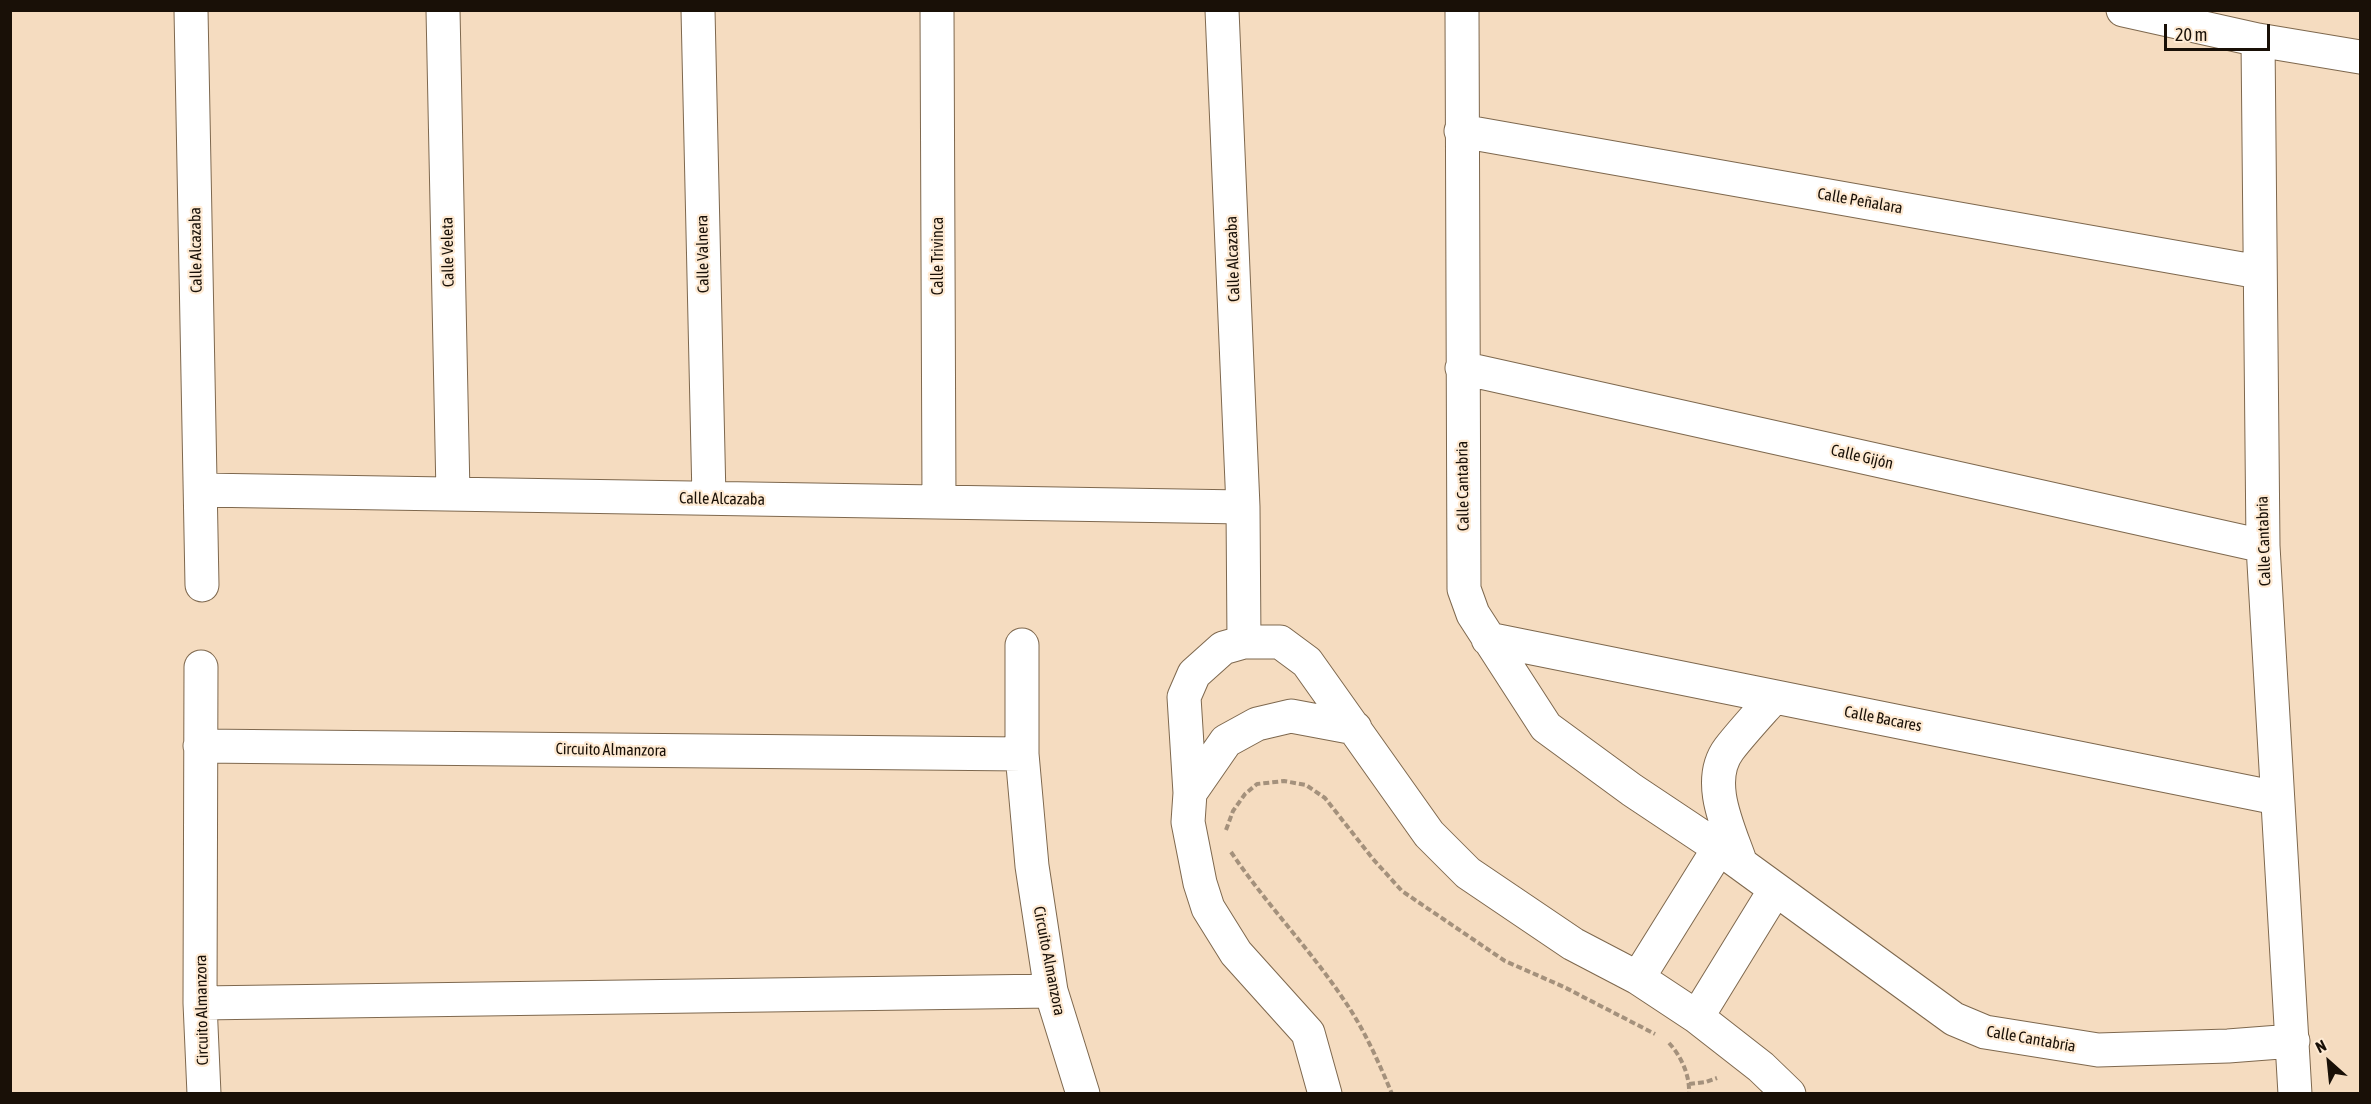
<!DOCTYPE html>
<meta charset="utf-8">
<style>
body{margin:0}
#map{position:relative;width:2371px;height:1104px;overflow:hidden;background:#f5dcc0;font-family:"Asap Condensed",sans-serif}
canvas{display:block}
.frame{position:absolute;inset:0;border:12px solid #191007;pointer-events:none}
.north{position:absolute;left:2299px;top:1032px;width:60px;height:60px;-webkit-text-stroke:4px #feead3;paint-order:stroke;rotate:333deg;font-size:16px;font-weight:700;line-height:24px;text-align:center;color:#191007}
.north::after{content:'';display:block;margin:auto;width:21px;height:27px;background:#191007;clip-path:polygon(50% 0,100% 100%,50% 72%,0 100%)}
.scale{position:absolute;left:2164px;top:24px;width:106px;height:27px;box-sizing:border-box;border:3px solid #191007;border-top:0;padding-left:8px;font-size:18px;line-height:21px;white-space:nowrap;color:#191007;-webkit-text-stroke:4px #feead3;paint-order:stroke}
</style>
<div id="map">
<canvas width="2371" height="1104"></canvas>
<div class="frame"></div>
<div class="north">N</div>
<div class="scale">20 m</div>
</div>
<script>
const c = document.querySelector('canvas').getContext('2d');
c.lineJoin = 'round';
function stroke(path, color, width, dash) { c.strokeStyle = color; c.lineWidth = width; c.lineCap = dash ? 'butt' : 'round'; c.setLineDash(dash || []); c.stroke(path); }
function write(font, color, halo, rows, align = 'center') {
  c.font = font + ' "Asap Condensed",sans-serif'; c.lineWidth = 4.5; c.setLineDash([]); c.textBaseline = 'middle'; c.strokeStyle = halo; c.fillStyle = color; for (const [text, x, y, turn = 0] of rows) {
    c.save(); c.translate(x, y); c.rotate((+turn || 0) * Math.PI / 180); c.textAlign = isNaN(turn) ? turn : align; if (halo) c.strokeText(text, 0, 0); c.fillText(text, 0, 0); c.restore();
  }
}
const minor = new Path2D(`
 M191 10 202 585
 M443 10 453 494
 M698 10 709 498
 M937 10 939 502
 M1222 10 1243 507 1244 642
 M1462 10 1464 589 1473 614 1546 727 1632 790 1719 848 1954 1019 1985 1032 2098 1050 2228 1046 2293 1041
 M2123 10 2258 40 2360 57
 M2258 40 2263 546 2295 1094
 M1461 131 2259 272
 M1462 368 2263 546
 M201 490 1243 507
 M1488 639 2277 798
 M1022 645V754L1032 866 1051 991 1083 1094
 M201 667 200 1003 204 1094
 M200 746 1022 754
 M1190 793 1226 741 1257 724 1291 716 1355 728
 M1741 864C1730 831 1704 782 1729 749 1743 731 1759 714 1774 697
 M1638 978 1719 848
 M200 1003 1051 991
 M1697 1017 1775 890
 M1325 1094 1308 1033 1236 953 1208 908 1200 883 1188 822 1190 793 1184 697 1194 674 1223 648 1244 642H1280L1307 662 1429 834 1468 873 1573 944 1638 978 1697 1017 1761 1067 1789 1094`);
stroke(minor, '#7e684e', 35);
stroke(new Path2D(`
 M1226 830 1233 811 1245 794 1257 784 1284 781 1306 785 1325 798 1373 859 1402 891 1505 961 1564 987 1655 1034
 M1231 852C1266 904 1311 950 1346 1003 1365 1031 1379 1063 1392 1094
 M1669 1043C1681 1056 1690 1075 1689 1094
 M1689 1084 1706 1082 1717 1078`), '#a4917c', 4, [6, 3]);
stroke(minor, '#fff', 33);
write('16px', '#191007', '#feead3', [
 ["Calle Peñalara",1860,201,10],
 ["Calle Alcazaba",196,250,-91],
 ["Calle Veleta",448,252,-91],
 ["Calle Valnera",703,254,-91],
 ["Calle Trivinca",938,256,-90],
 ["Calle Alcazaba",1233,259,-92],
 ["Calle Gijón",1862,457,13],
 ["Calle Cantabria",1463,486,-91],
 ["Calle Alcazaba",722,499,1],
 ["Calle Cantabria",2264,541,-92],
 ["Calle Bacares",1883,719,11],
 ["Circuito Almanzora",611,750,1],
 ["Circuito Almanzora",1049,961,79],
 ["Circuito Almanzora",202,1010,-91],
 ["Calle Cantabria",2031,1039,10]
]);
</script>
